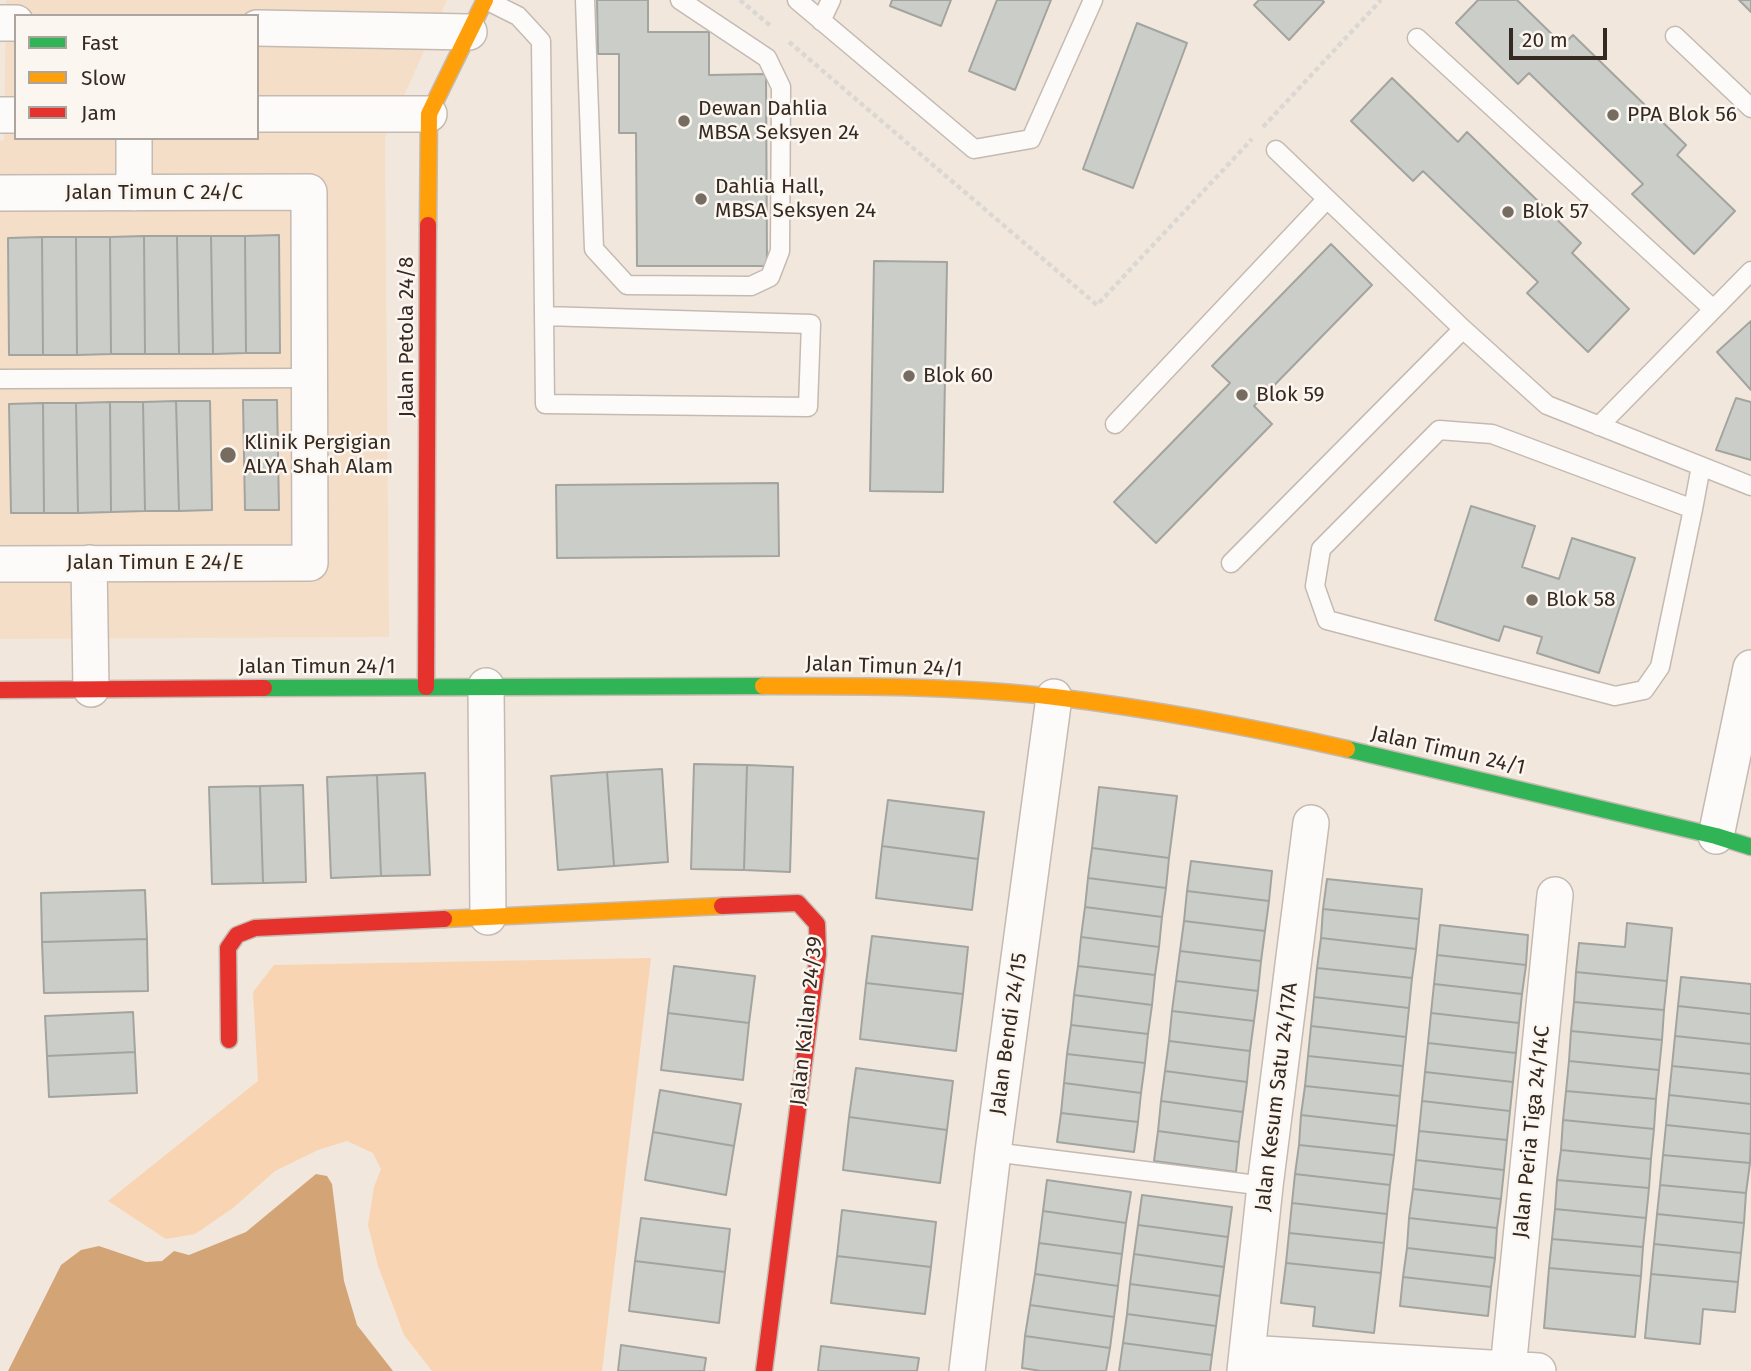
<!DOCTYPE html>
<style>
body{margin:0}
#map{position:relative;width:1751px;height:1371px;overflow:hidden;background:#f2e7dc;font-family:"Fira Sans",sans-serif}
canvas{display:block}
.legend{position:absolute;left:14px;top:14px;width:245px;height:126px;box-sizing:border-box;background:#fcf6f1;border:2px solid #aca49e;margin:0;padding:9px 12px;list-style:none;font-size:21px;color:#352a21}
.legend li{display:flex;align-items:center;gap:14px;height:35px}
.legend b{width:35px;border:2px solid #aca49e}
.scale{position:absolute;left:1509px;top:28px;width:98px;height:32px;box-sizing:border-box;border:4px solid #352a21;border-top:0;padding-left:9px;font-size:21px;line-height:24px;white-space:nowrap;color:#352a21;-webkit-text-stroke:5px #fcf6f1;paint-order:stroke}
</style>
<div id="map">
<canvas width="1751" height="1371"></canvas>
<ul class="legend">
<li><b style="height:9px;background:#30b455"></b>Fast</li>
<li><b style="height:9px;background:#ff9f0a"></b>Slow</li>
<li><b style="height:9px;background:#e5322d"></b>Jam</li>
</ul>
<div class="scale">20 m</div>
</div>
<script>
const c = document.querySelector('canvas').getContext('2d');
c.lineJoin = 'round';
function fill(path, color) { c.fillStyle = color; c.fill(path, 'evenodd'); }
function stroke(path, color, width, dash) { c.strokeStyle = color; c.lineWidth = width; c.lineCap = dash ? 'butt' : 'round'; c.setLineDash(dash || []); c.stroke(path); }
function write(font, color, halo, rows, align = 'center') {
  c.font = font + ' "Fira Sans",sans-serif'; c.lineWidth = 5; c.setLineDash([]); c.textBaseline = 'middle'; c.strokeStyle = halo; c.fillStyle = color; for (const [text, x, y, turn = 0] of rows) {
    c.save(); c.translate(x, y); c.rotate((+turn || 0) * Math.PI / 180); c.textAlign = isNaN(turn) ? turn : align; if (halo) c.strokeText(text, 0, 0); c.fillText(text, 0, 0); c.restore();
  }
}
fill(new Path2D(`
 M6 0H447L385 138 389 637 0 639V141L4 140ZM16 16H257V138H16Z`), '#f5dec8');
fill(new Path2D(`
 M651 958 602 1371H432L404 1335 378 1266 368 1225 374 1187 381 1169 373 1153 347 1141 318 1150 275 1171 233 1208 195 1234 166 1239 108 1201 258 1081 253 992 274 965Z`), '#f8d4b2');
fill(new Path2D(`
 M316 1174 327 1176 332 1184 344 1281 357 1325 393 1371H8L61 1265 81 1250 99 1246 146 1262 162 1261 174 1251 189 1255 246 1232Z`), '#d3a576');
const building = new Path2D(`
 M597 0H648V32H709V75L766 74 767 266H637L636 133H619V54H598Z
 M892 0H951L941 26 890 6Z
 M997 0H1051L1015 90 969 71Z
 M1259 0H1322L1324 2 1289 40 1254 5Z
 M1478 0H1517L1563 45 1573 35 1686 145 1677 155 1735 211 1694 254 1632 194 1643 184 1529 73 1518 84 1456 23Z
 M1739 0H1751V12Z
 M1137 23 1187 43 1133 188 1083 169Z
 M1392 78 1458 142 1467 132 1581 243 1572 253 1629 309 1588 352 1527 293 1538 282 1423 171 1413 181 1351 121Z
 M279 235 280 353H246L245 236Z
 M144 236 145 354H111L110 237Z
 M144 236H177L179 354H145Z
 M177 236H211L213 354H179Z
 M211 236H245L246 353 213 354Z
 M42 237 43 355H9L8 238Z
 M42 237H76L77 355H43Z
 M76 237H110L111 354 77 355Z
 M1331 244 1372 285 1254 406 1272 424 1156 543 1114 502 1230 383 1212 366Z
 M874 261 947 262 943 492 870 491Z
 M1751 321V390L1717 352Z
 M1736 398 1751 402V460L1716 450Z
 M243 400H277L279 510H245Z
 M176 401H210L212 510 179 511Z
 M176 401 179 511H145L143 402Z
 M110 402H143L145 511 111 512Z
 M110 402 111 512 78 513 76 403Z
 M43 403H76L78 513H44Z
 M43 403 44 513H11L9 404Z
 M778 483 779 556 557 558 556 485Z
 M1471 506 1535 526 1522 567 1559 579 1572 538 1635 558 1599 673 1537 653 1542 637 1504 626 1499 641 1435 620Z
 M694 764 747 765 744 870 691 869Z
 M747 765 793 767 790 872 744 870Z
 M662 769 668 862 614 866 607 772Z
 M607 772 614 866 558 870 551 776Z
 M425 773 430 875 381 876 377 775Z
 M377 775 381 876 331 878 327 777Z
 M303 785 306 882 263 883 260 786Z
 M260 786 263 883 212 884 209 787Z
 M1099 787 1177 796 1169 858 1092 848Z
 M888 800 984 812 978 859 882 846Z
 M882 846 978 859 972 910 876 898Z
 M1092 848 1169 858 1166 888 1088 878Z
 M1191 861 1272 871 1269 901 1187 891Z
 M1088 878 1166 888 1162 917 1085 907Z
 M1327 879 1422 889 1419 919 1323 909Z
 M145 890 147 939 42 942 41 893Z
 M1187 891 1269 901 1265 931 1184 921Z
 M1085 907 1162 917 1159 947 1081 937Z
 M1323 909 1419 919 1416 949 1321 938Z
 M1184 921 1265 931 1261 961 1180 951Z
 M1627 923 1672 928 1667 981 1576 972 1579 943 1625 947Z
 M1440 925 1528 935 1526 965 1437 955Z
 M872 936 968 947 963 994 866 983Z
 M1081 937 1159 947 1155 975 1078 966Z
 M1321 938 1416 949 1412 978 1317 968Z
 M147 939 148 991 44 993 42 942Z
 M1180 951 1261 961 1258 991 1176 981Z
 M1437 955 1526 965 1522 994 1434 984Z
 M674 966 755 976 749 1023 668 1013Z
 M1078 966 1155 975 1152 1005 1074 995Z
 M1317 968 1412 978 1409 1008 1314 997Z
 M1576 972 1667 981 1664 1010 1574 1002Z
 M1681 977 1751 984V1014L1678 1006Z
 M1176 981 1258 991 1254 1021 1172 1011Z
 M866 983 963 994 956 1051 860 1039Z
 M1434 984 1522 994 1519 1023 1431 1013Z
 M1074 995 1152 1005 1148 1034 1071 1025Z
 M1314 997 1409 1008 1406 1037 1311 1026Z
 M1574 1002 1664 1010 1662 1040 1571 1031Z
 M1678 1006 1751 1014V1044L1675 1036Z
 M1172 1011 1254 1021 1250 1051 1169 1041Z
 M133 1012 135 1052 47 1056 45 1016Z
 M668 1013 749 1023 743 1080 661 1070Z
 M1431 1013 1519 1023 1516 1053 1428 1043Z
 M1071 1025 1148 1034 1145 1063 1067 1054Z
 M1311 1026 1406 1037 1403 1066 1308 1056Z
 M1571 1031 1662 1040 1659 1070 1569 1061Z
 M1675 1036 1751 1044V1074L1672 1066Z
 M1169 1041 1250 1051 1247 1082 1165 1071Z
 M1428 1043 1516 1053 1513 1082 1425 1072Z
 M135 1052 137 1093 49 1097 47 1056Z
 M1067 1054 1145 1063 1141 1093 1064 1083Z
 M1308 1056 1403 1066 1400 1096 1305 1086Z
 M1569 1061 1659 1070 1656 1099 1566 1091Z
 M1672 1066 1751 1074V1104L1669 1095Z
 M856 1068 953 1081 947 1130 849 1117Z
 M1165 1071 1247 1082 1243 1112 1161 1101Z
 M1425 1072 1513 1082 1510 1111 1422 1101Z
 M1064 1083 1141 1093 1138 1122 1061 1113Z
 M1305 1086 1400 1096 1397 1126 1301 1115Z
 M660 1090 741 1104 734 1146 653 1132Z
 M1566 1091 1656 1099 1654 1129 1563 1120Z
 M1669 1095 1751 1104V1134L1666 1125Z
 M1161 1101 1243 1112 1239 1142 1158 1131Z
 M1422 1101 1510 1111 1507 1140 1419 1131Z
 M1061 1113 1138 1122 1134 1152 1057 1142Z
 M1301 1115 1397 1126 1394 1155 1299 1145Z
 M849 1117 947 1130 940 1183 843 1170Z
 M1563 1120 1654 1129 1651 1159 1561 1150Z
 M1666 1125 1751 1134 1750 1163 1663 1155Z
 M1158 1131 1239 1142 1236 1172 1154 1161Z
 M1419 1131 1507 1140 1504 1170 1416 1160Z
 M653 1132 734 1146 726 1195 645 1180Z
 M1299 1145 1394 1155 1390 1185 1295 1174Z
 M1561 1150 1651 1159 1649 1188 1557 1180Z
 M1663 1155 1750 1163 1746 1193 1660 1185Z
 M1416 1160 1504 1170 1501 1199 1413 1189Z
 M1295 1174 1390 1185 1387 1214 1292 1203Z
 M1047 1180 1131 1192 1126 1223 1043 1211Z
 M1557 1180 1649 1188 1646 1218 1555 1209Z
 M1660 1185 1746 1193 1744 1223 1657 1214Z
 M1413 1189 1501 1199 1497 1228 1409 1218Z
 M1142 1195 1232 1207 1228 1237 1138 1225Z
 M1292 1203 1387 1214 1384 1243 1289 1233Z
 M1555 1209 1646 1218 1643 1247 1552 1239Z
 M842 1210 936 1222 931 1267 837 1256Z
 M1043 1211 1126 1223 1122 1254 1039 1243Z
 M1657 1214 1744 1223 1741 1253 1654 1244Z
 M641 1218 730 1229 725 1272 635 1261Z
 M1409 1218 1497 1228 1495 1258 1407 1248Z
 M1138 1225 1228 1237 1224 1267 1134 1254Z
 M1289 1233 1384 1243 1381 1273 1286 1263Z
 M1552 1239 1643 1247 1641 1276 1549 1268Z
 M1039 1243 1122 1254 1118 1286 1035 1274Z
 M1654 1244 1741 1253 1738 1282 1651 1274Z
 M1407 1248 1495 1258 1491 1287 1403 1277Z
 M1134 1254 1224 1267 1220 1296 1130 1284Z
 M837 1256 931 1267 925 1314 831 1303Z
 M635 1261 725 1272 719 1323 629 1311Z
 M1286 1263 1381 1273 1374 1333 1313 1326 1315 1307 1281 1303Z
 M1549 1268 1641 1276 1635 1337 1544 1328Z
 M1035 1274 1118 1286 1114 1317 1030 1305Z
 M1651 1274 1738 1282 1735 1312 1703 1309 1700 1344 1645 1338Z
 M1403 1277 1491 1287 1488 1316 1400 1306Z
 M1130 1284 1220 1296 1216 1326 1127 1314Z
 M1030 1305 1114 1317 1110 1348 1025 1336Z
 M1127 1314 1216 1326 1212 1355 1123 1343Z
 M1025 1336 1110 1348 1106 1371H1041L1022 1368Z
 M1123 1343 1212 1355 1210 1371H1119Z
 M621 1345 706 1358 704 1371H618Z
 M821 1346 919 1358 917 1371H818Z`);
fill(building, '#cbcec8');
stroke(building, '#a2a49f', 2);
const lane = new Path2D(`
 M486 0 518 16 541 41 545 404 808 407 811 324 544 316
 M585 0 594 249 627 285 751 286 770 277 780 251 781 87 767 58 680 0
 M797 0 974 149 1031 139 1093 0
 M821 21 831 0
 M1675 36 1751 108
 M1417 38 1713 309
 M1276 150 1463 329 1547 405 1751 486
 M0 379 310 378
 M1115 424 1327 199
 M1599 426 1751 271
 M1439 430 1492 434 1693 509 1660 667 1644 690 1615 696 1327 620 1315 586 1321 549Z
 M1693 509 1701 466
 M1231 563 1463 329
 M993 1152 1265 1186`);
const street = new Path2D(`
 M0 23H16
 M257 28 469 32
 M257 114H429
 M0 115H16
 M134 138V193
 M0 193 309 192 310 563 0 564
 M89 563 91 689
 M486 686 488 917
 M1716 836 1751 668
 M1247 1353 1538 1371
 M1508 1369 1555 895
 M967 1371 993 1152 1054 697
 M1245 1371 1265 1186 1311 823`);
const fast = new Path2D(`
 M264 688 763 686
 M1347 749 1716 836 1751 847`);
const slow = new Path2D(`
 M428 225 429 114 485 0
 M763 686C860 686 958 686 1055 697 1153 709 1251 727 1347 749
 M444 919 722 906`);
const jam = new Path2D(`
 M426 687 428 225
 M0 690 264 688
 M722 906 798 903 817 924 818 954 764 1371
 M229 1040 228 948 237 935 255 928 444 919`);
stroke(lane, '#c4bab1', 21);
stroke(street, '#c4bab1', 38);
stroke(fast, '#c4bab1', 19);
stroke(slow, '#c4bab1', 19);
stroke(jam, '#c4bab1', 19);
stroke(new Path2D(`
 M740 0 772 27
 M789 42 1097 305 1252 139
 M1263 127 1381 0`), '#dbd8d4', 4.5, [5, 3.5]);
stroke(lane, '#fdfbfa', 18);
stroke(street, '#fdfbfa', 35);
stroke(fast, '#30b455', 16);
stroke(slow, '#ff9f0a', 16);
stroke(jam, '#e5322d', 16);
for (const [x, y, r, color] of [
 [1613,115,7,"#776c62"],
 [684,121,7,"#776c62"],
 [701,199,7,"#776c62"],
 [1508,212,7,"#776c62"],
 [909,376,7,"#776c62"],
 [1242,395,7,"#776c62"],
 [228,455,9,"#776c62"],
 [1532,600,7,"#776c62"]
]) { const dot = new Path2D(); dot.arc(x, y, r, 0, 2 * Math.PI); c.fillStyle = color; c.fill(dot); stroke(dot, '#fcf6f1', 2.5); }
write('21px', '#352a21', '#fcf6f1', [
 ["Dewan Dahlia",698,109],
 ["MBSA Seksyen 24",698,133],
 ["PPA Blok 56",1627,115],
 ["Dahlia Hall,",715,187],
 ["MBSA Seksyen 24",715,211],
 ["Blok 57",1522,212],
 ["Blok 60",923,376],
 ["Blok 59",1256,395],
 ["Klinik Pergigian",244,443],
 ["ALYA Shah Alam",244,467],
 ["Blok 58",1546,600]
], 'left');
write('21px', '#352a21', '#fcf6f1', [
 ["Jalan Timun C 24/C",154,193],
 ["Jalan Petola 24/8",407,337,-90],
 ["Jalan Timun E 24/E",155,563],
 ["Jalan Timun 24/1",317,667],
 ["Jalan Timun 24/1",884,667,2],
 ["Jalan Timun 24/1",1448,751,13],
 ["Jalan Kailan 24/39",807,1021,-84],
 ["Jalan Bendi 24/15",1009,1034,-82],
 ["Jalan Kesum Satu 24/17A",1277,1097,-83],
 ["Jalan Peria Tiga 24/14C",1532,1132,-84]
]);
</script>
